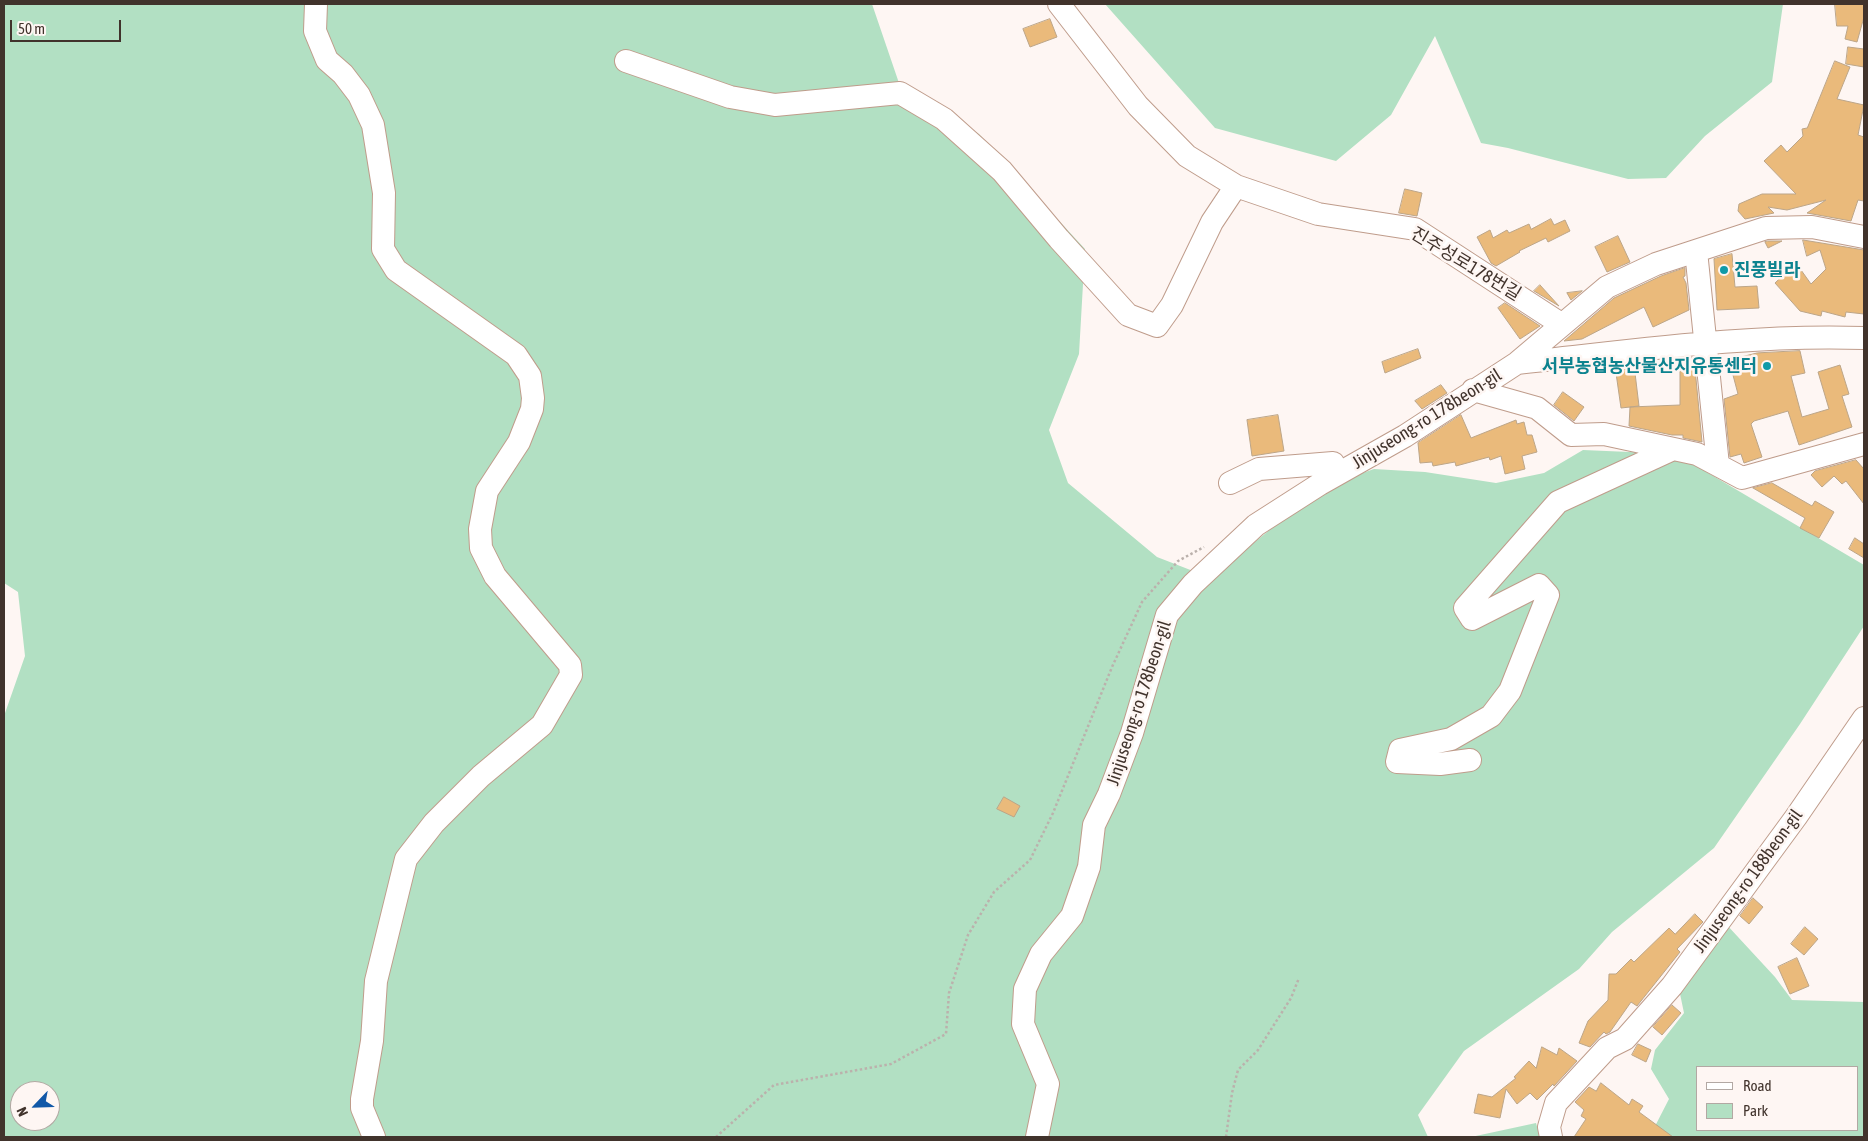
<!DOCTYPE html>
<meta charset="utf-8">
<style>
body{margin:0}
#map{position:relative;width:1868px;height:1141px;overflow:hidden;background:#fef6f3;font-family:"Asap Condensed",sans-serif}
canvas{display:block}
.frame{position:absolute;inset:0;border:5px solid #41332c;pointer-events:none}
.legend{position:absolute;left:1696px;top:1066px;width:162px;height:65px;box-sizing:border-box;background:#fef6f3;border:1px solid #b2a8a3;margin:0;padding:6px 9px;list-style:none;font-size:15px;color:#41332c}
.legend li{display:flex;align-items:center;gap:10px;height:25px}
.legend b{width:25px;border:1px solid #b2a8a3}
.north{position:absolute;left:10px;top:1081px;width:50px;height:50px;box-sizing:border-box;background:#fef6f3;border:1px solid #b2a8a3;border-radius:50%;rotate:246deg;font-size:14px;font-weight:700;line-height:20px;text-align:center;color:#41332c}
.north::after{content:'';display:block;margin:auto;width:18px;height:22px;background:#1158a8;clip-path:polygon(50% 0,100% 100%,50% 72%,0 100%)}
.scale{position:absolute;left:10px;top:20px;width:111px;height:22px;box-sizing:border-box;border:2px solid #41332c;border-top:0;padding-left:6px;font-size:15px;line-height:18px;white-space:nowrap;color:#41332c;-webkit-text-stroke:4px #fef6f3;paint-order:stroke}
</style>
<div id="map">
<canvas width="1868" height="1141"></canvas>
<div class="frame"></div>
<ul class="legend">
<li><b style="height:6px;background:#fff"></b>Road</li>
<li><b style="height:14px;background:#b2e0c3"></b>Park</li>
</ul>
<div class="north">N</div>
<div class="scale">50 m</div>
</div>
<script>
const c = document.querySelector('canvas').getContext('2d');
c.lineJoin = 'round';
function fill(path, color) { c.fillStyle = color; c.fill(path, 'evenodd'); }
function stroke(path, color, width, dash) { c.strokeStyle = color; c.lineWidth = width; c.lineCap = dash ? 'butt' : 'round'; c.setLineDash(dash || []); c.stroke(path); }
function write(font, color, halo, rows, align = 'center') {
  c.font = font + ' "Asap Condensed","Noto Sans KR",sans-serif'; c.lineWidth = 5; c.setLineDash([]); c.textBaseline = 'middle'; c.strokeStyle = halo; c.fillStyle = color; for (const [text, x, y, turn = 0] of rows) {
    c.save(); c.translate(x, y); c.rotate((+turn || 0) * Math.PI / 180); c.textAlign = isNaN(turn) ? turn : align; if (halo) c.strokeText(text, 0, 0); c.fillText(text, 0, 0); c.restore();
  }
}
fill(new Path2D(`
 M4 4H872L900 86 979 134 1085 249 1079 354 1049 430 1068 483 1157 557 1211 578 1289 514 1337 482 1374 469 1425 472 1496 483 1544 473 1583 450 1676 454 1864 565V626L1800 724 1714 848 1612 932 1579 969 1464 1051 1418 1115 1428 1137H4V716L25 656 18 592 4 583ZM20 1091H50V1121H20Z
 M1105 4H1783L1772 82 1705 136 1666 178 1628 179 1508 148 1481 143 1435 36 1391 115 1336 161 1215 128Z
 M1726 924 1775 977 1792 1000 1864 1002V1137H1643L1651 1134 1669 1099 1651 1069 1655 1050 1684 1013 1679 989ZM1697 1067H1857V1130H1697Z
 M1536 1123 1540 1137H1471Z`), '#b2e0c3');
const building = new Path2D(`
 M1835 4H1864V17L1857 42 1845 39 1848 26H1837Z
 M1050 19 1057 37 1030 47 1023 29Z
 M1848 47 1864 49V67L1846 64Z
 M1835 61 1850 67 1837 99 1864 105 1858 135 1864 137V201L1858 200 1851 221 1807 213 1826 200 1787 210 1768 207 1774 213 1745 219 1738 211 1739 204 1762 194H1796L1764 161 1781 145 1787 152 1803 136 1802 129 1807 128Z
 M1405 189 1422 193 1417 216 1399 213Z
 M1551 219 1554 225 1565 220 1570 231 1548 242 1546 238 1519 251 1520 252 1496 266 1491 263 1477 237 1490 230 1493 238 1507 230 1509 233 1529 224 1531 229Z
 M1618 236 1630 262 1607 272 1595 247Z
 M1803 240 1864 250V314L1846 312 1845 317 1822 311 1821 316 1800 311 1775 283 1796 263 1811 284 1826 269 1820 250 1807 256Z
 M1768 241H1782L1768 248 1765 242Z
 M1732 254 1735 287 1757 286 1759 308 1717 310 1714 259Z
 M1685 268V276L1683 277 1686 283 1689 310 1653 327 1644 307 1582 339 1564 341 1614 298 1661 276Z
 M1540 285 1559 306 1534 291Z
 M1582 291 1571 300 1567 293Z
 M1505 303 1540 326 1520 339 1498 308Z
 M1418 349 1421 358 1385 373 1382 362Z
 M1800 351 1805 373 1791 376 1802 417 1829 409 1818 372 1840 365 1849 394 1842 396 1852 427 1799 445 1788 411 1754 421 1751 424 1762 457 1744 463 1741 454 1730 457 1724 399 1738 394 1729 360 1757 353Z
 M1694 358 1702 442 1683 438V435H1672L1629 426 1630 407 1680 405V359Z
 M1647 362 1635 373 1639 406 1621 408 1615 366Z
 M1441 385 1447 393 1422 409 1415 401Z
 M1563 392 1584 407 1574 421 1554 405Z
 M1278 415 1284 451 1252 456 1247 420Z
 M1461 415 1471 438 1516 420 1517 424 1524 422 1527 435H1532L1537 452 1522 456 1525 469 1505 474 1501 456 1490 460 1489 457 1456 466 1455 462 1433 466 1432 462 1420 463 1418 443Z
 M1856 460 1864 469V504L1846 481 1842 484 1834 476 1822 487 1811 475 1815 471Z
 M1772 483 1812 506 1815 501 1834 512 1819 538 1800 528 1805 518 1753 488Z
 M1855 538 1864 544V558L1849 549Z
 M1004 797 1020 806 1014 817 997 809Z
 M1753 898 1763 907 1749 924 1740 916Z
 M1695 914 1703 922 1677 949 1680 952 1637 1006 1631 1002 1610 1032 1606 1034 1604 1032 1590 1047 1579 1043 1588 1021 1608 1000 1609 974H1616L1631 959 1634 962 1669 928 1675 934Z
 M1805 927 1818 939 1804 955 1791 944Z
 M1797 958 1809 986 1790 994 1778 967Z
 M1672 1005 1681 1013 1662 1035 1653 1027Z
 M1638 1044 1651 1050 1646 1062 1632 1055Z
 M1542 1047 1557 1055 1559 1048 1577 1061 1554 1086 1553 1084 1537 1100 1530 1093 1517 1104 1506 1089 1500 1118 1474 1113 1478 1094 1492 1097 1516 1078 1514 1077 1529 1061 1536 1068Z
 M1601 1083 1629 1105 1632 1099 1643 1106 1639 1112 1673 1137H1574L1586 1119 1581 1116 1584 1110 1575 1102 1589 1087 1596 1091Z`);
fill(building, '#eaba7b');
stroke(building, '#bca588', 1);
const minor = new Path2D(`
 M316 4 315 31 327 60 343 74 359 95 373 125 384 193 383 249 396 270 516 355 530 376 533 398 532 409 519 442 487 491 480 529 481 548 495 576 570 665 571 675 542 725 481 776 434 823 406 859 376 981 372 1041 362 1099V1108L374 1137
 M1059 4 1138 106 1187 156 1236 186 1318 214 1415 229 1561 324
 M626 61 730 97 775 105 900 93 944 119 1002 171 1059 239 1128 315 1157 326 1172 305 1212 222 1236 186
 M1696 251 1718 465
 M1517 363C1633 351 1748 334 1864 338
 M1473 390 1537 408 1571 435 1604 434 1697 454 1742 478 1864 444
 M1230 483 1259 469 1333 463
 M1470 760 1440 764 1397 762 1400 750 1451 739 1491 716 1510 691 1548 595 1539 585 1472 619 1465 608 1558 502 1673 449
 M1037 1137 1048 1084 1023 1024 1025 989 1041 954 1072 916 1089 867 1094 825 1109 794 1132 733 1167 615 1193 584 1256 525 1320 484 1405 436 1517 363 1607 287 1656 264 1766 228 1812 227 1864 237
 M1551 1137 1549 1127 1556 1103 1607 1048 1625 1039 1672 986 1796 817 1864 718`);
stroke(minor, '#bf9c8b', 24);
stroke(new Path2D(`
 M716 1137 774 1085 891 1064 946 1034 949 993 968 935 994 892 1030 860 1053 813 1112 667 1142 602 1178 561 1204 547
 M1226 1137 1232 1093 1238 1070 1258 1050 1291 998 1299 978`), '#bbb1ac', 2.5, [2.5, 2.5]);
stroke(minor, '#fff', 22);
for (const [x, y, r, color] of [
 [1724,270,5,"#0f9aa8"],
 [1767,366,5,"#0f9aa8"]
]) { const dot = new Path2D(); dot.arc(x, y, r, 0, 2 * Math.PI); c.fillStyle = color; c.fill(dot); stroke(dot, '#fef6f3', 2); }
write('18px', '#41332c', '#fef6f3', [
 ["진주성로178번길",1466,264,31],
 ["Jinjuseong-ro 178beon-gil",1427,419,-32],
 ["Jinjuseong-ro 178beon-gil",1139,703,-72],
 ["Jinjuseong-ro 188beon-gil",1748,881,-54]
]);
write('bold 18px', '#0d838f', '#fef6f3', [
 ["진풍빌라",1734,270],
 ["서부농협농산물산지유통센터",1757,366,"right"]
], 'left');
</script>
